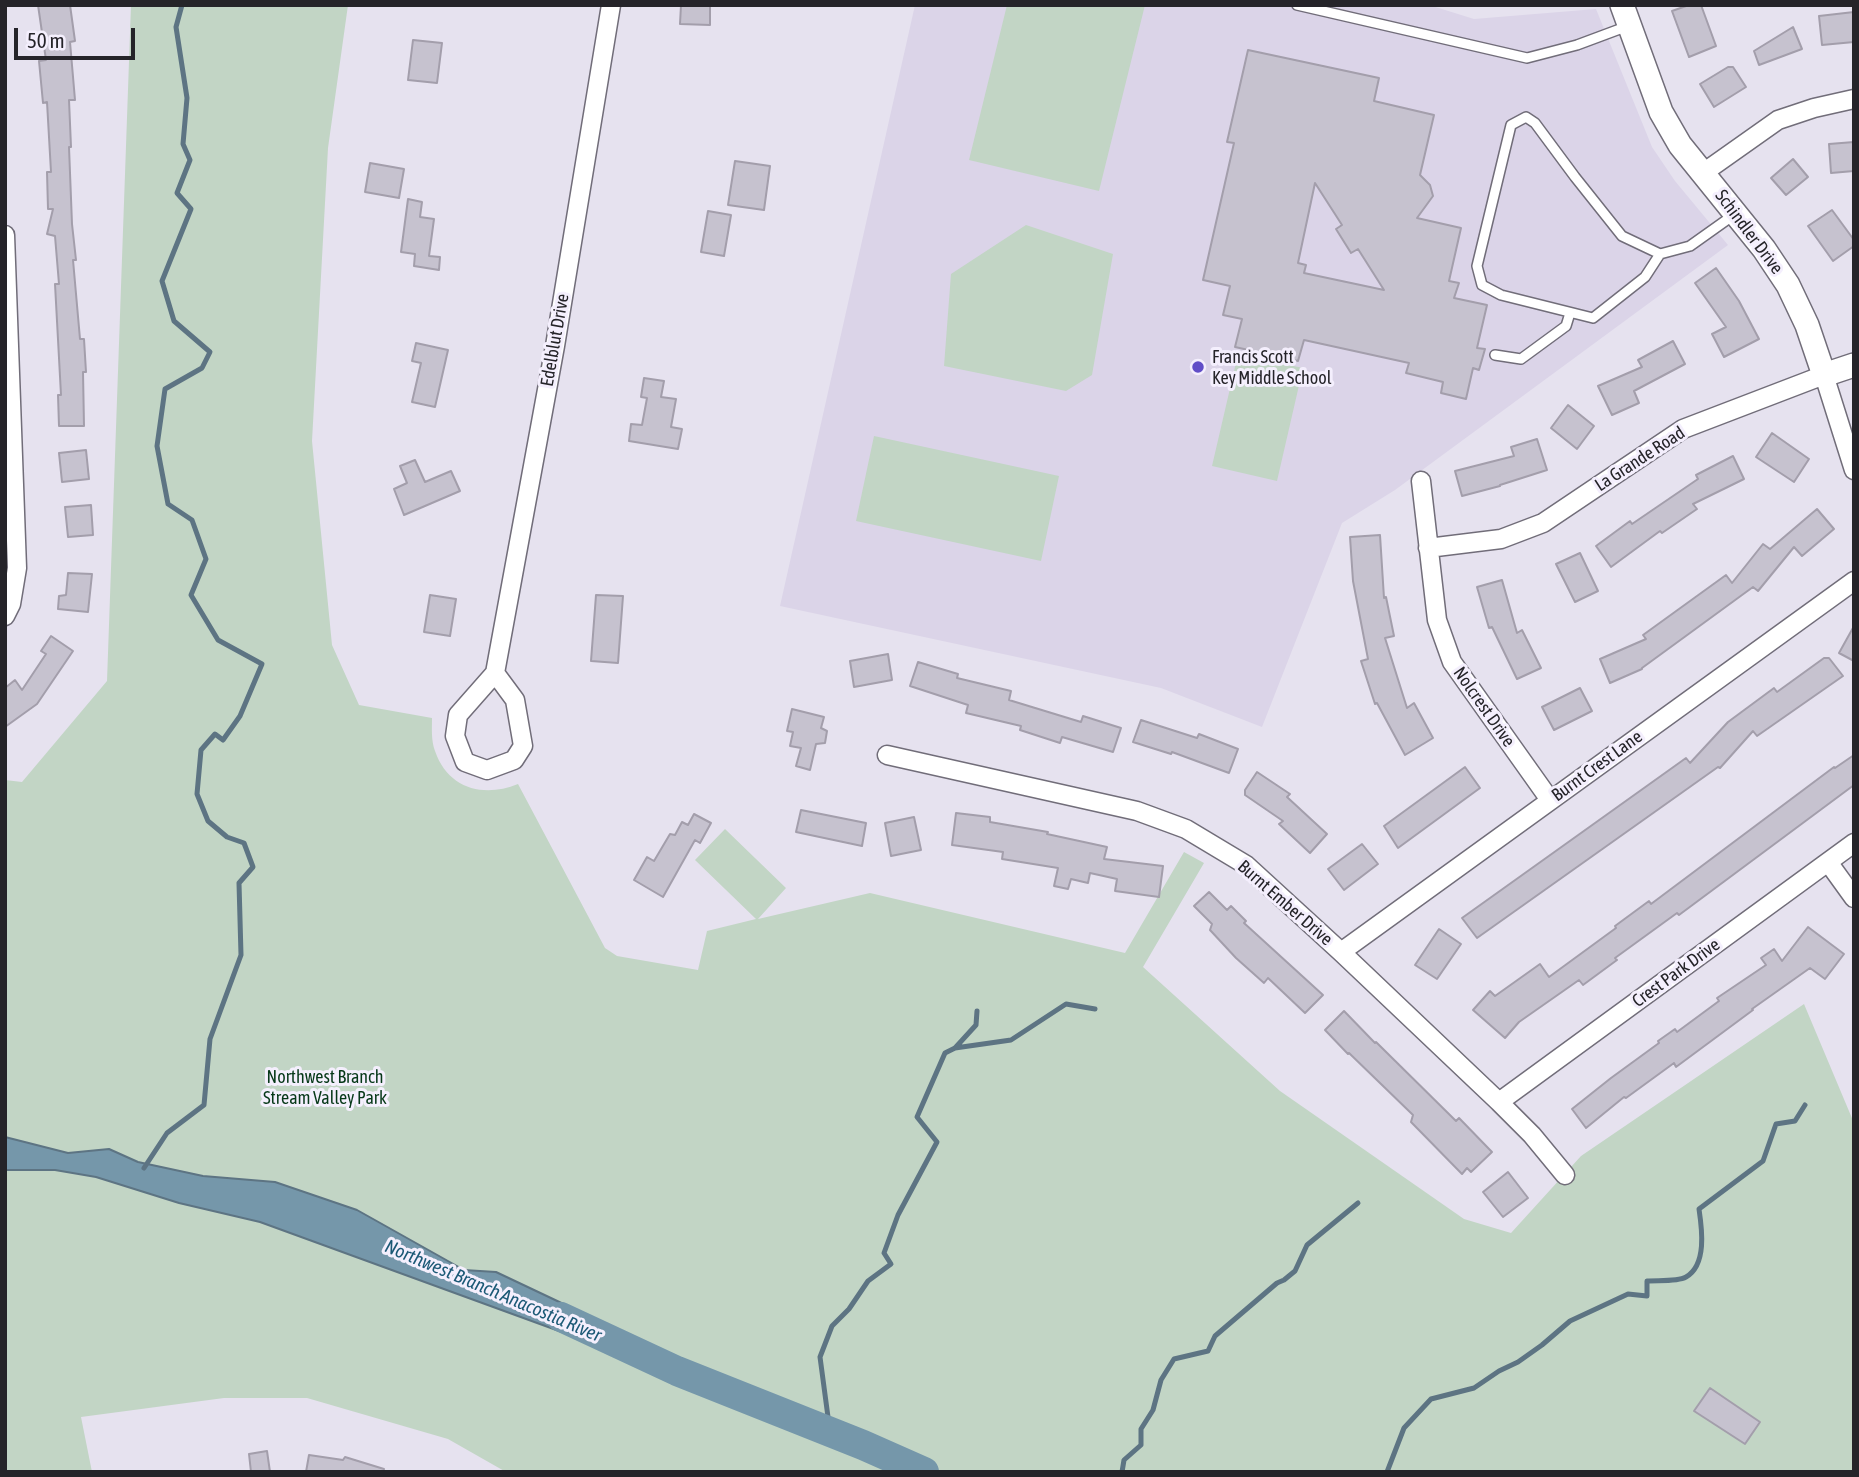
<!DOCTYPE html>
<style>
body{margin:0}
#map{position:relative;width:1859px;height:1477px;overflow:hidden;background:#e6e2ef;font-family:"Asap Condensed",sans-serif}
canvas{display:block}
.frame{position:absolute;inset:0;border:7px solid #252429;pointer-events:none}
.scale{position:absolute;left:14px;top:28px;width:121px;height:32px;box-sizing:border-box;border:4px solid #252429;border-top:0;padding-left:9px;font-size:21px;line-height:24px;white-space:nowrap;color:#252429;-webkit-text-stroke:5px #f4effd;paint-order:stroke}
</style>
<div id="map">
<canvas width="1859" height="1477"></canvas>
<div class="frame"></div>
<div class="scale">50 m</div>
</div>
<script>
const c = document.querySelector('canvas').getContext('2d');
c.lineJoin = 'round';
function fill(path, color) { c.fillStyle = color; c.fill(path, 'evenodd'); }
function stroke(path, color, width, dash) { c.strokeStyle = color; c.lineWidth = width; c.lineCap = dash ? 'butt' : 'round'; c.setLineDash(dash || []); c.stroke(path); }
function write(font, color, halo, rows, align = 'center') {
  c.font = font + ' "Asap Condensed",sans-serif'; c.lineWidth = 6; c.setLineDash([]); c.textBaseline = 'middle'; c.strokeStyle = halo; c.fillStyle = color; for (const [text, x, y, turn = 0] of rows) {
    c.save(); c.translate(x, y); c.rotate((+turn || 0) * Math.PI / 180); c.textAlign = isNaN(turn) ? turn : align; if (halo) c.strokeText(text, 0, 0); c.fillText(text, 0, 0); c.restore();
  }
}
fill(new Path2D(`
 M915 5H1429L1474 19 1596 9 1652 147 1675 181 1728 245 1395 490 1342 523 1262 727 1161 688 780 606Z`), '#dbd4e8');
fill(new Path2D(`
 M131 5H348L328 148 312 441 332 645 359 705 432 718C432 729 431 740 435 751 448 789 484 798 518 784L605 948 617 956 698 970 707 931 756 919 695 860 725 829 786 888 758 919 870 893 1125 953 1184 852 1204 863 1143 967 1280 1091 1464 1219 1511 1233 1581 1156 1804 1004 1854 1123V1472H506L448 1439 307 1398H224L81 1417 92 1472H5V780L22 782 107 681Z
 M1007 5H1145L1099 191 969 160Z
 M1026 225 1113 254 1092 375 1066 391 944 366 951 274Z
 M1238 354 1303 368 1277 481 1212 466Z
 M874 436 1059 476 1041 561 856 521Z`), '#c2d5c5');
const water = new Path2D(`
 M5 1137 68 1153 109 1149 138 1162 203 1176 275 1182 357 1210 464 1270 496 1272 627 1334 570 1335 260 1222 179 1203 96 1177 55 1170H5Z`);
fill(water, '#7597aa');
stroke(water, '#5d7483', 2);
stroke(new Path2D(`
 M955 1048 976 1025 977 1011
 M144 1168 167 1133 204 1105 210 1039 241 955 239 883 253 867 244 843 227 837 208 821 197 794 201 750 215 734 223 740 240 716 262 664 218 640 191 595 206 559 192 520 168 504 157 446 165 389 202 368 210 352 174 321 162 281 191 209 177 193 190 160 183 144 187 98 176 27 182 5
 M830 1432 820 1357 832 1326 849 1309 868 1281 891 1264 884 1253 898 1215 937 1142 917 1117 945 1053 955 1048 1011 1040 1066 1004 1095 1009
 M1122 1472 1124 1460 1141 1445V1429L1153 1410 1161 1380 1174 1359 1208 1351 1215 1336 1277 1283 1284 1280 1295 1271 1307 1245 1358 1203
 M1387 1472 1404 1428 1431 1399 1474 1388 1499 1371 1518 1362 1542 1345 1570 1321 1628 1294 1647 1296V1281C1658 1280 1677 1282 1686 1277 1707 1265 1702 1229 1699 1209L1763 1161 1776 1124 1795 1121 1805 1105`), '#5d7483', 5);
stroke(new Path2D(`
 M561 1317 677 1371 863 1445 924 1472`), '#7597aa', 30);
const building = new Path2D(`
 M38 5H70L75 41 70 42 75 100H69L71 147H69L72 224 76 260H73L80 339H84L86 372H83L84 426H59L58 395H61L55 284H59L55 236 47 234 53 209H48L47 172H51L47 102 43 103 39 61 46 60Z
 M681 5H710V25L680 24Z
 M1689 5H1701L1716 46 1689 57 1672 11Z
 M1854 12V42L1822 45 1819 16Z
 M1793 27 1802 49 1759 65 1754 51Z
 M413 40 442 43 437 83 408 80Z
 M1248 50 1379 78 1374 101 1434 115 1420 175 1430 185 1433 196 1417 218 1461 228 1449 281 1459 283 1454 298 1487 305 1477 348 1485 349 1479 370 1473 368 1466 399 1441 393 1443 382 1406 373 1409 363 1304 340 1298 361 1235 347 1242 319 1223 315 1230 286 1203 280 1234 143 1227 142ZM1315 183 1342 225 1336 229 1351 253 1358 249 1384 290 1304 273 1306 265 1298 263Z
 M1728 67H1733L1746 87 1714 107 1700 84Z
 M1854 142V171L1831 173 1829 144Z
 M1793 159 1808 177 1786 195 1771 178Z
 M735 161 770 166 764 210 728 205Z
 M370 163 404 169 399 198 365 192Z
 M408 199 422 202 420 217 434 219 429 256 440 257 439 270 414 266 415 254 401 252Z
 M1832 210 1854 240V246L1833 261 1808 226Z
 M708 211 731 215 724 256 701 252Z
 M1716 268 1739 301 1759 339 1724 357 1712 334 1726 327 1695 283Z
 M1673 341 1685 364 1634 391 1639 403 1612 415 1598 386 1642 367 1638 360Z
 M416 343 448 350 435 407 412 402 421 363 412 361Z
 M644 378 664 381 661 397 676 399 671 427 682 429 678 449 629 441 631 424 642 425 647 398 641 397Z
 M1568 405 1594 426 1577 449 1551 428Z
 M1772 433 1809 459 1794 482 1756 457Z
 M1537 439 1547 470 1500 485V486L1462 496 1455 471 1514 456 1511 447Z
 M86 450 89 479 62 482 59 453Z
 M1733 456 1744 479 1693 504 1697 509 1662 533 1660 531 1611 567 1596 546 1630 521 1632 524 1698 479 1696 475Z
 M415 460 425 482 451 471 460 491 404 515 394 489 407 483 400 466Z
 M91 505 93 535 68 537 65 507Z
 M1817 509 1834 529 1802 556 1794 547 1758 591 1753 587 1642 668V669L1610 683 1600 659 1646 639 1643 635 1726 575 1732 583 1763 544 1770 549Z
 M1380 535 1384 598 1386 597 1394 636 1385 638 1407 708 1414 703 1433 738 1405 755 1377 703 1375 704 1361 661 1368 659 1353 581 1350 537Z
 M1580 553 1598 591 1575 602 1556 564Z
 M68 573 92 574 88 612 58 609 59 596 66 595Z
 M1502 580 1517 633 1522 630 1541 668 1517 679 1492 627 1489 628 1477 587Z
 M430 595 456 599 450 636 424 632Z
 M596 595 623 596 618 663 591 661Z
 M1854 626V661L1839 653Z
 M51 636 73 651 37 704 5 727V688L15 680 22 690 46 654 41 651Z
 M888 654 892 680 854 687 850 661Z
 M1824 658H1829L1843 676 1757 736 1753 731 1720 768 1718 767 1477 938 1462 918 1686 758 1690 763 1728 722 1774 688 1777 692Z
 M918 662 958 674 957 678 1011 691 1009 700 1081 722 1083 716 1121 728 1113 752 1062 737 1060 743 1020 730 1021 726 966 713 968 705 910 686Z
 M1580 688 1592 711 1554 730 1542 707Z
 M792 709 824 717 821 728 827 731 825 743 816 744 810 770 796 766 801 748 790 746 793 732 787 731Z
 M1141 720 1197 738 1199 734 1238 749 1229 773 1172 752 1171 754 1133 742Z
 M1854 755V785L1679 915 1677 913 1615 958 1617 960 1583 985 1579 980 1519 1022 1505 1038 1473 1010 1490 991 1495 996 1540 964 1549 977 1616 928 1615 926 1649 901 1651 904 1834 767 1835 768Z
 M1465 767 1480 788 1398 848 1384 826Z
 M1257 772 1290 794 1287 797 1327 834 1310 853 1279 824 1283 821 1245 795V790Z
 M801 810 866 823 862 846 796 832Z
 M956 813 990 817V822L1048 832 1047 834 1107 847 1104 859 1163 866 1159 897 1115 891 1117 879 1090 873 1088 883 1071 879 1068 889 1054 886 1058 868 1002 859 1003 852 952 845Z
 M694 814 711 823 700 843 695 840 663 897 634 880 647 857 654 861 670 834 675 835 682 822 688 825Z
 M914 817 921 850 891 856 885 823Z
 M1362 844 1378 864 1344 890 1328 869Z
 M1209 892 1227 910 1231 906 1246 921 1244 923 1323 995 1305 1013 1268 978 1264 983 1236 958 1210 930 1212 924 1194 906Z
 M1808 927 1844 954 1825 979 1810 968 1752 1009 1753 1010 1676 1067 1674 1063 1626 1098 1624 1097 1586 1128 1572 1109 1611 1078 1659 1043 1658 1041 1675 1029 1677 1032 1719 1001 1717 998 1766 965 1761 958 1774 949 1782 961Z
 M1439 929 1461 944 1437 979 1415 965Z
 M1344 1011 1375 1043 1376 1042 1456 1121 1459 1118 1492 1152 1471 1172 1467 1168 1462 1174 1411 1122 1413 1115 1349 1053 1348 1054 1325 1030Z
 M1508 1172 1528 1198 1503 1217 1483 1192Z
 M1710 1388 1760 1422 1745 1444 1694 1411Z
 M267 1451 270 1472H251L249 1454Z
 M309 1455 343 1460 345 1457 384 1469 383 1472H306Z`);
fill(building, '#c6c2cf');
stroke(building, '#a39eab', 2);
const service = new Path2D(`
 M1297 5 1527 58 1577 45 1628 26
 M1660 254 1645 277 1593 318 1501 295 1482 285 1477 266 1511 125 1526 117 1535 123 1575 177 1622 236 1660 254 1690 246 1735 214
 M1495 355 1521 359 1566 326 1570 313`);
const minor = new Path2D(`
 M1703 173 1778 120 1814 108 1854 99
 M5 235 17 568 11 604 5 616
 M1421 481 1437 620 1452 662 1550 800
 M1428 548 1501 539 1543 523 1683 429 1824 375 1854 470
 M495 673 515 700 523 746 514 760 487 770 465 762 455 736 458 715 495 673 555 346 611 5
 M887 755 1137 811 1186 829 1246 865 1341 952 1499 1102 1532 1135 1565 1175
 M1828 862 1854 898
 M1341 952 1854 581
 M1499 1102 1854 843`);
const tertiary = new Path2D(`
 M1622 5 1661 112 1680 145 1764 249 1788 285 1807 325 1824 375 1854 365`);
stroke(service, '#716d79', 12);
stroke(minor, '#716d79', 21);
stroke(tertiary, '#716d79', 26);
stroke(service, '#fff', 9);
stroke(minor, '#fff', 18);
stroke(tertiary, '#fff', 23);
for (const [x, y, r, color] of [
 [1198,367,7,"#614ec7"]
]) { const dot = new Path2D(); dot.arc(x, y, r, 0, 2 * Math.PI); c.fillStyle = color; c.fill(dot); stroke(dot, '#f4effd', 2.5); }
write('18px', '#252429', '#f4effd', [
 ["Schindler Drive",1749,232,53],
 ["Edelblut Drive",555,340,-80],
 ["La Grande Road",1640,459,-33],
 ["Nolcrest Drive",1484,707,55],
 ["Burnt Crest Lane",1597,766,-36],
 ["Burnt Ember Drive",1285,903,41],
 ["Crest Park Drive",1676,973,-36]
]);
write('18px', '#252429', '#f4effd', [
 ["Francis Scott",1212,357],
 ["Key Middle School",1212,378]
], 'left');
write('18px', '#063818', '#f4effd', [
 ["Northwest Branch",325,1077],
 ["Stream Valley Park",325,1098]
]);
write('italic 19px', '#1c5976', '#f4effd', [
 ["Northwest Branch Anacostia River",493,1291,23]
]);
</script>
